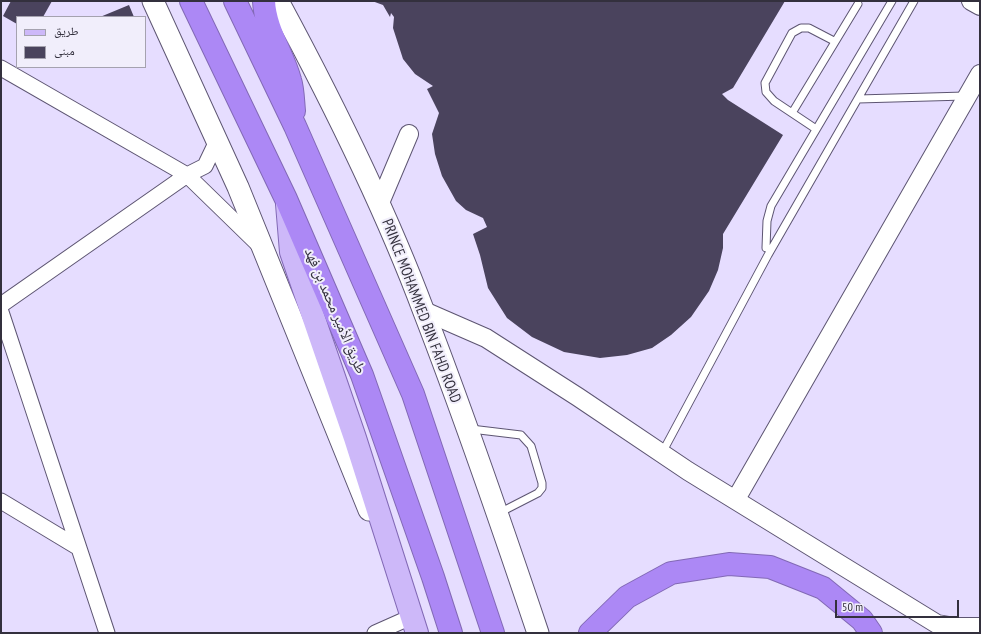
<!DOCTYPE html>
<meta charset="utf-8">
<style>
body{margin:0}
#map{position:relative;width:981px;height:634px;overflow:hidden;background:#e6ddff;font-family:"PT Sans Narrow","Noto Naskh Arabic",sans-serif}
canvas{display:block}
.frame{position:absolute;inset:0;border:2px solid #33303d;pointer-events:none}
.legend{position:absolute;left:16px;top:16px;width:130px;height:52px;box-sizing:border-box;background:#f1eefb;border:1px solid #a5a2af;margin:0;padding:5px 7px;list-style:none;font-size:12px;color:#33303d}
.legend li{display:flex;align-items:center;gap:8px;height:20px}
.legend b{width:20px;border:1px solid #a5a2af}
.scale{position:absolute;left:835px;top:600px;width:124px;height:18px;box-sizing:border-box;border:2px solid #33303d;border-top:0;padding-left:5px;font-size:12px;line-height:14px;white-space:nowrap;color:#33303d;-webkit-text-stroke:3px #f1eefb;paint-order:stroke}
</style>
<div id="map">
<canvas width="981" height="634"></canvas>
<div class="frame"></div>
<ul class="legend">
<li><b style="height:5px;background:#cdb8f9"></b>طريق</li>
<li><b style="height:11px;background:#4a435d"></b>مبنى</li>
</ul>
<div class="scale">50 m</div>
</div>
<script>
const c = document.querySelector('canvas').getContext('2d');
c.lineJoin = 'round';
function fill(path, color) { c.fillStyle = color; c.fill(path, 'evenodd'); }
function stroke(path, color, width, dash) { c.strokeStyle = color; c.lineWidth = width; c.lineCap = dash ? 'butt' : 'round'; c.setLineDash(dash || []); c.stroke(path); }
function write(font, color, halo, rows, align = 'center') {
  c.font = font + ' "PT Sans Narrow","Noto Naskh Arabic",sans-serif'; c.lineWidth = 4; c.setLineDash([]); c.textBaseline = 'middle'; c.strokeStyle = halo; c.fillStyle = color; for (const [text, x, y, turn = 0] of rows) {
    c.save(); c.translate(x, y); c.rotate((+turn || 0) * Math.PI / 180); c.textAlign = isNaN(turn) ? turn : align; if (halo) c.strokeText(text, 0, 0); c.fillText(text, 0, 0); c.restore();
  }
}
fill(new Path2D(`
 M11 1H52L43 17H17V24L3 16Z
 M372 1H785L733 88 722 94 728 100 783 135 723 234V248L718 270 709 291 691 317 671 335 652 348 627 355 600 358 564 352 532 337 507 318 488 288 480 255 473 234 487 227 483 218 466 210 456 201 442 176 435 154 432 134 439 113 427 89 433 86 415 74 403 59 393 28 394 17 391 13 390 17 383 5Z
 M129 5 134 17H100Z`), '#4a435d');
const service = new Path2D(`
 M858 99 965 96
 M792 113 858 4
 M816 129 774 101 766 92 765 83 792 33 801 28H809L834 41
 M766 248 767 221 771 206 892 1
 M471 429 521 435 531 446 542 483V488L538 493 499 513
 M662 453 768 255 914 1`);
const minor = new Path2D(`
 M1 68 187 175 1 305
 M217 141 205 166 187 175 260 246
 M1 312 107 633
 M1 501 79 548
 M375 633 411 617`);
const tertiary = new Path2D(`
 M971 1 980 6
 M379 205 409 134
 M424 311 486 338 578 397 688 471 937 624 955 627H980
 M736 499 980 74`);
const secondary = new Path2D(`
 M153 1 238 187 369 510
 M278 1C332 101 384 205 424 312 465 418 502 526 538 633`);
const primary = new Path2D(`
 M287 204 291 252 355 438 417 633`);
const motorway = new Path2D(`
 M191 1 286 199 362 375 433 577 451 633
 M235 1 295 126 413 394 493 633
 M264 1C265 29 283 54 290 80 293 89 293 101 294 111
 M590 633 627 597 671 573 729 564 770 567 823 588 862 620 871 633`);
stroke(service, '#5d5572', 9);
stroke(minor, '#5d5572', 17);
stroke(tertiary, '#5d5572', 20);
stroke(secondary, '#5d5572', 23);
stroke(primary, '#8269b5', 24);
stroke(motorway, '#8269b5', 24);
stroke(service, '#fff', 7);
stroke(minor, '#fff', 15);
stroke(tertiary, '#fff', 18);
stroke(secondary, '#fff', 21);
stroke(primary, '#cdb8f9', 22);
stroke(motorway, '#ac88f5', 22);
write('15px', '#33303d', '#f1eefb', [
 ["طريق الأمير محمد بن فهد",335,311,67],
 ["PRINCE MOHAMMED BIN FAHD ROAD",421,311,69]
]);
</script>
